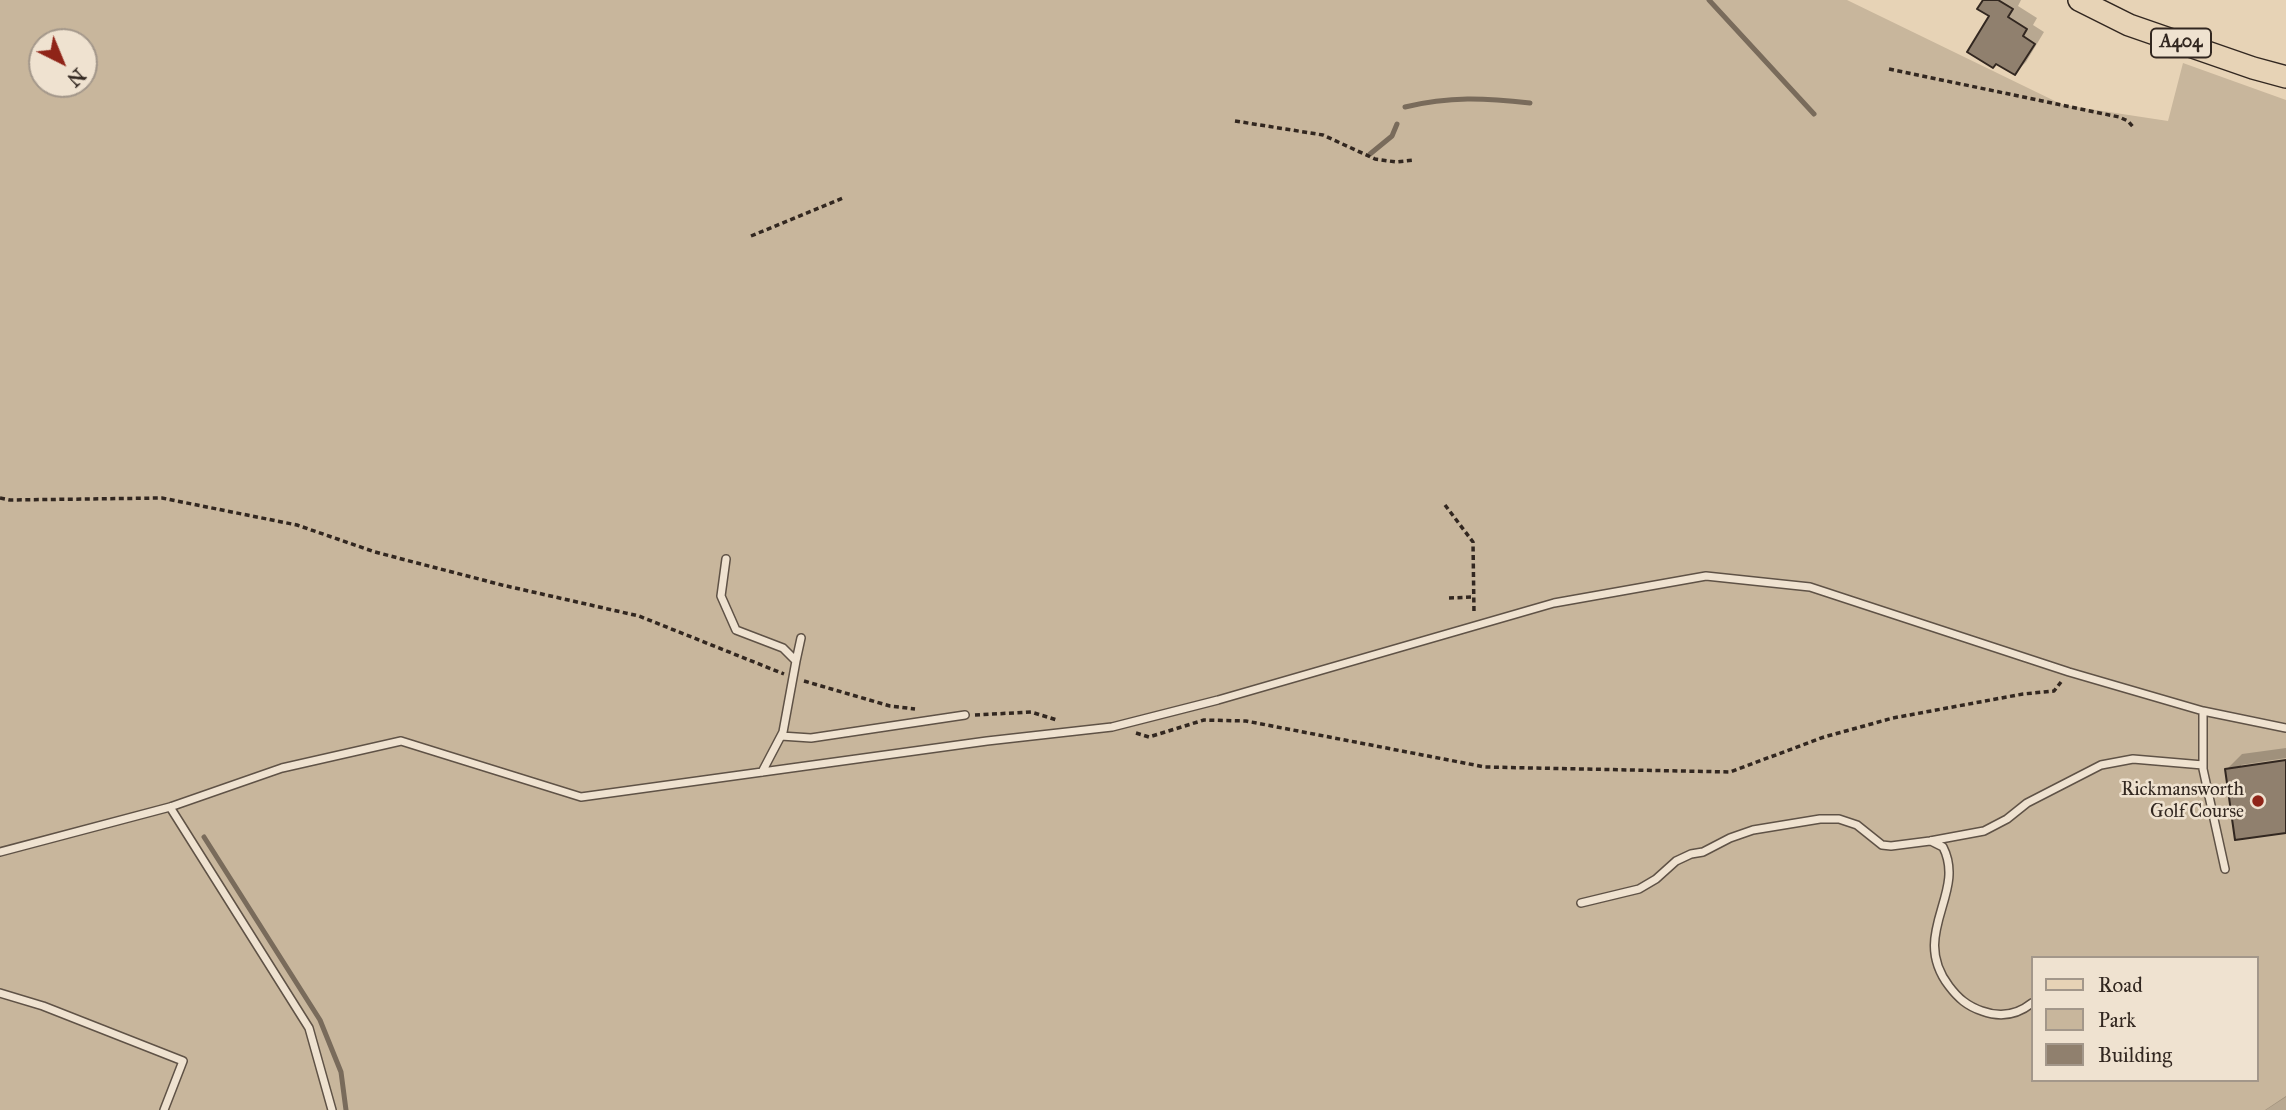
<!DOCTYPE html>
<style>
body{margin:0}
#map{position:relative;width:2286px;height:1110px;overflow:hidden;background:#e7d3b6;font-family:"IM FELL Great Primer",serif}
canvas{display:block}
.legend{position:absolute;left:2031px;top:956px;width:228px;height:126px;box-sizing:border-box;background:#efe2d0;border:2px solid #a3978a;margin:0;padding:9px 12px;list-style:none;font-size:21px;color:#322720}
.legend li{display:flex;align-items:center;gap:14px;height:35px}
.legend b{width:35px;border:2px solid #a3978a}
.north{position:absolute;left:28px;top:28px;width:70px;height:70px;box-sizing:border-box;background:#efe2d0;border:2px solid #a3978a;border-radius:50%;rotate:137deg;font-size:19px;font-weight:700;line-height:28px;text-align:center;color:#322720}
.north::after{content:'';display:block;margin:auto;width:24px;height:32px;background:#8f2418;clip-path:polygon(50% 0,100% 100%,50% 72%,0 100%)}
</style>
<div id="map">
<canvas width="2286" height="1110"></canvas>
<ul class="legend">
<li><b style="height:9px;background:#e7d3b6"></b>Road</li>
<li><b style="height:19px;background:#c8b69c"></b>Park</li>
<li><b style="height:19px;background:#90806e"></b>Building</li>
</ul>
<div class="north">N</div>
</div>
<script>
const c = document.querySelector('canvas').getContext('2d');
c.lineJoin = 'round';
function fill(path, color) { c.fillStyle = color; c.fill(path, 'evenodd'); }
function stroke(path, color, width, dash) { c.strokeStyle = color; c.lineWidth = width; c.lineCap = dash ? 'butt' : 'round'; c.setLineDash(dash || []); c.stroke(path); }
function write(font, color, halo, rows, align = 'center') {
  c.font = font + ' "IM FELL Great Primer",serif'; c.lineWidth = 5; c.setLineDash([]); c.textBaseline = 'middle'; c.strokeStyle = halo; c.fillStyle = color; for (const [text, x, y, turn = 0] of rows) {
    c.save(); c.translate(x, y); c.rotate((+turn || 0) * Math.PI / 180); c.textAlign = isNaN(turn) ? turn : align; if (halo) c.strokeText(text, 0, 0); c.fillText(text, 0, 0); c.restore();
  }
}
fill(new Path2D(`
 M0 0H1847L2063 105 2168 121 2183 63 2286 100V1097L2266 1110H0ZM42 42H84V84H42ZM2032 958H2256V1080H2032Z`), '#c8b69c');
fill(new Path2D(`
 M1985 0H2021L2018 6 2037 18 2033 25 2044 32 2026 62 2015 73Z
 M2286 748V758L2241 765V768L2286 762V831L2227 769 2242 754Z
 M2286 1096V1110H2265Z`), '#0003');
stroke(new Path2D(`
 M1709 0 1814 114
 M1405 107C1450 96 1485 98 1530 103
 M1370 154 1392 136 1397 124
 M204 837 320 1020 341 1072 346 1110`), '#796b5b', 5);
const building = new Path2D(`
 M1983 0H1998L2013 9 2008 17 2027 29 2023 36 2035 44 2015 75 1996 64 1993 68 1967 52 1989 16 1977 9Z
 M2286 760V833L2235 840 2225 769Z`);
fill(building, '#90806e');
stroke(building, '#322720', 2);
const service = new Path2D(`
 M726 559 721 596 736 630 783 648 796 661 783 732 762 772
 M796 661 801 638
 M2203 711V769L2225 869
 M781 736 811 738 965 715
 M170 807 309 1028 332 1110
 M1931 841 1943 847C1967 894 1909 933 1949 986 1958 998 1967 1006 1982 1011 2001 1018 2017 1015 2032 1003
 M0 852 170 807 282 768 401 741 581 797 987 741 1112 727 1218 700 1554 603 1706 576 1810 587 2069 672 2203 711 2286 728
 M1581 903 1639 889 1656 879 1676 861 1691 854 1703 852 1730 838 1753 830 1820 819H1839L1857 825 1882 845 1891 846 1930 841 1984 831 2007 819 2027 803 2101 765 2133 759 2203 765
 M0 993 43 1006 183 1061 164 1110`);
const primary = new Path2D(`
 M2079 0 2129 25 2253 68 2286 77`);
stroke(service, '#5f5246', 10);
stroke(primary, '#322720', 24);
stroke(new Path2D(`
 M1889 69 2119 117 2128 121 2134 128
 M1235 121 1323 135 1375 159 1396 162 1415 160
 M751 236 843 198
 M0 498 10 500 162 498 297 525 375 552 502 585 639 616 784 674
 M1445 505 1473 542 1474 613
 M1449 598 1474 597
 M804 681 890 706 915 709
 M975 715 1031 712 1057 720
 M1136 733 1149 737 1204 720 1246 721 1485 767 1730 772 1824 737 1893 718 2023 694 2054 691 2061 682`), '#322720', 3.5, [5, 3.5]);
stroke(service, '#efe2d0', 7);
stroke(primary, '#e7d3b6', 21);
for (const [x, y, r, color] of [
 [2258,801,7,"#8f2418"]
]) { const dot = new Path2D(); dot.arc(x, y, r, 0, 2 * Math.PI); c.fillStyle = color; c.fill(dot); stroke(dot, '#efe2d0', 2.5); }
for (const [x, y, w] of [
 [2181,43,60]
]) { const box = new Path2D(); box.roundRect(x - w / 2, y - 14.5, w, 29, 5); c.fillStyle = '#efe2d0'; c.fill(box); stroke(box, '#322720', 2); }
write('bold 18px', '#322720', null, [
 ["A404",2181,43]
]);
write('19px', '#322720', '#efe2d0', [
 ["Rickmansworth",2244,790],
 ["Golf Course",2244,812]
], 'right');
</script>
